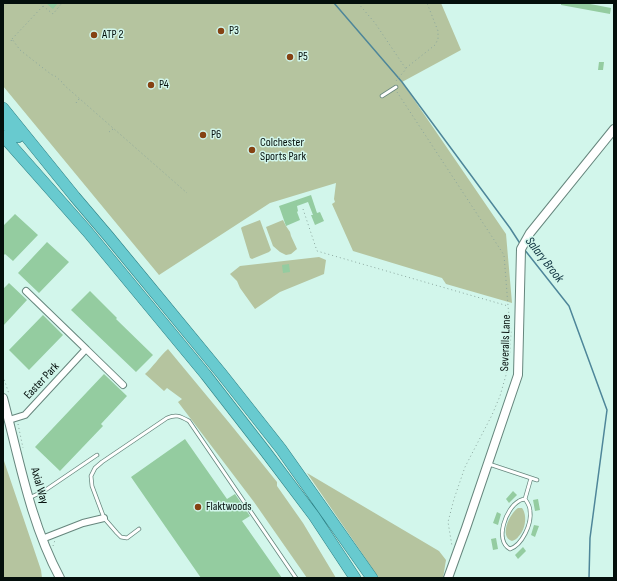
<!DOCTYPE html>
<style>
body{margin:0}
#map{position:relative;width:617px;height:581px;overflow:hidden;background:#d2f6eb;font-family:"Sofia Sans Condensed",sans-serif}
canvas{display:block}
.frame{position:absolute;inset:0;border:4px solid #040f0c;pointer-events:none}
</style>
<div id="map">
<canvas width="617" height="581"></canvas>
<div class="frame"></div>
</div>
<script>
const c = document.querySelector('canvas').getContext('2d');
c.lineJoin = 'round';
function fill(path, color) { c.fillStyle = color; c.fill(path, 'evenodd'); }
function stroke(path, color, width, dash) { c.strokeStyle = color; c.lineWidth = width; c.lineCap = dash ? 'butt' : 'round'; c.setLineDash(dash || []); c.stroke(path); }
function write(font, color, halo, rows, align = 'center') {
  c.font = font + ' "Sofia Sans Condensed",sans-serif'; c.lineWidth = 3; c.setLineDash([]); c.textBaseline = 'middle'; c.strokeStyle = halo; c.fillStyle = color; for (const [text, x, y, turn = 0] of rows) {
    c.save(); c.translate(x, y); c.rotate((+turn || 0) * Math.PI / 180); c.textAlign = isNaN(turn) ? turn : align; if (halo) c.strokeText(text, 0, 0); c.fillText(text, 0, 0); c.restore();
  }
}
fill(new Path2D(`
 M3 3H441L461 50 402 82 506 234 512 303 446 284 442 278 353 251 332 204 335 202 334 199 336 183 270 203 159 275 3 86Z
 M260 220 271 250 269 252 252 259 250 258 241 228 242 227Z
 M283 220 286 226 290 232 291 236 297 249 291 254 286 255 280 252 273 246 266 227Z
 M319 257 326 260 324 274 280 292 255 309 240 288 237 281 230 274 240 266Z
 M168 349 231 425 277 482V486L303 523 336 578H307L254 502 178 402 182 399 167 388 164 391 145 374C153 367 159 357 168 349Z
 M3 458 41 570 42 578H3Z
 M307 473 439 551 446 560 443 578H379Z
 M518 508H522C528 516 525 531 518 537 518 538 513 541 512 541 499 537 509 514 518 508Z`), '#b5c49f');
stroke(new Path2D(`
 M334 3 402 82 510 228 521 245
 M524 249 569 306 607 410 590 538 589 578`), '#4e8699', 1.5);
fill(new Path2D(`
 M46 3H58L53 9Z
 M561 3H585L611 8 610 14 561 5Z
 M599 62H604L603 70H598Z
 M311 195 317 213 320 212 324 221 315 225 311 215H313L308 202 297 206 298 211 297 212 300 220 286 226 279 206Z
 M15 214 38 235 13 261 5 254 3 256V226Z
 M47 242 69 262 39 293 18 273Z
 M289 264 290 272 283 273 282 265Z
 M9 283 27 300 3 326V289Z
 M90 291 117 318 116 319 153 355 136 372 71 310Z
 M43 315 63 335 29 370 9 350Z
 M104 374 127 396 101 424 103 426 60 471 35 447Z
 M185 439 227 499 235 494 250 516 242 521 282 578H201L131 477Z
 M513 491 517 495 509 503 506 499Z
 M538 499 540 510 535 511 533 500Z
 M497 512 501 514 498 525 493 523Z
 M534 525 539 526 535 537 531 535Z
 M496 538 498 549 493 550 491 539Z
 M523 547 526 551 518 559 515 555Z`), '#94cca0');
const service = new Path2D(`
 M382 96 396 87
 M489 464 537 480
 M29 498 44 491 97 455
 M525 499C528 503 530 506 530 511 532 524 522 545 510 549 494 540 506 508 519 501 520 500 525 499 525 499L531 478
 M139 529 127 538 121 537 117 533 104 518 92 486 91 476 95 468 102 462 167 418C176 414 180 416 189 421L296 578`);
const minor = new Path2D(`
 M86 349 123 385
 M9 420 25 415 86 349 26 291
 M42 539 83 523 104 518`);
const tertiary = new Path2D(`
 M3 398C19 458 30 522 60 578
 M448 578 466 528 518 375 521 249 530 233 614 129`);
const trunk = new Path2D(`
 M3 108 75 197 109 237 221 373 281 449 372 578
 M3 121 18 137
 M3 136 87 231 206 375 265 451 314 516 355 578`);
stroke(service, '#66867d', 4.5);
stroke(minor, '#66867d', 8);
stroke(tertiary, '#66867d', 10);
stroke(trunk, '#2c7f83', 12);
stroke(new Path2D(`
 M358 3 375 23 406 69 396 81V83
 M43 6 53 14 62 3
 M12 39 43 6 40 3
 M11 41 12 39 20 50 52 75H54L63 83 64 85 187 193
 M406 68 435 45 438 39V31L427 3
 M397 92 504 255 508 306 511 332 510 351 506 375 500 396 492 415 465 467 454 499 448 522 452 546
 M76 103 79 99
 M109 132 113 129
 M303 209 317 251 508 306
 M3 376 9 394
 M18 424 23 448
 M53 546 55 540`), '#8ba69e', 1, [1, 3]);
stroke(service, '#fff', 3);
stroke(minor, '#fff', 6);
stroke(tertiary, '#fff', 8);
stroke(trunk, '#68cacf', 11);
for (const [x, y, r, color] of [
 [221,31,4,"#854213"],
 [94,35,4,"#854213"],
 [290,57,4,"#854213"],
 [151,85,4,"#854213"],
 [203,135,4,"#854213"],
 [252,150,4,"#854213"],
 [198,507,4,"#854213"]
]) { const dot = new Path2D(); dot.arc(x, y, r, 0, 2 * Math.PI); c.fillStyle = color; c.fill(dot); stroke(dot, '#d2f6eb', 1.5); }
write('12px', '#040f0c', '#d2f6eb', [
 ["P3",229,31],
 ["ATP 2",102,35],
 ["P5",298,57],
 ["P4",159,85],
 ["P6",211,135],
 ["Colchester",260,143],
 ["Sports Park",260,157],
 ["Flaktwoods",206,507]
], 'left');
write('12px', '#040f0c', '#d2f6eb', [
 ["Severalls Lane",506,343,-88],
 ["Easter Park",42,381,-47],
 ["Axial Way",39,486,74]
]);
write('italic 13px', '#0d313e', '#d2f6eb', [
 ["Salary Brook",544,260,52]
]);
</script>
